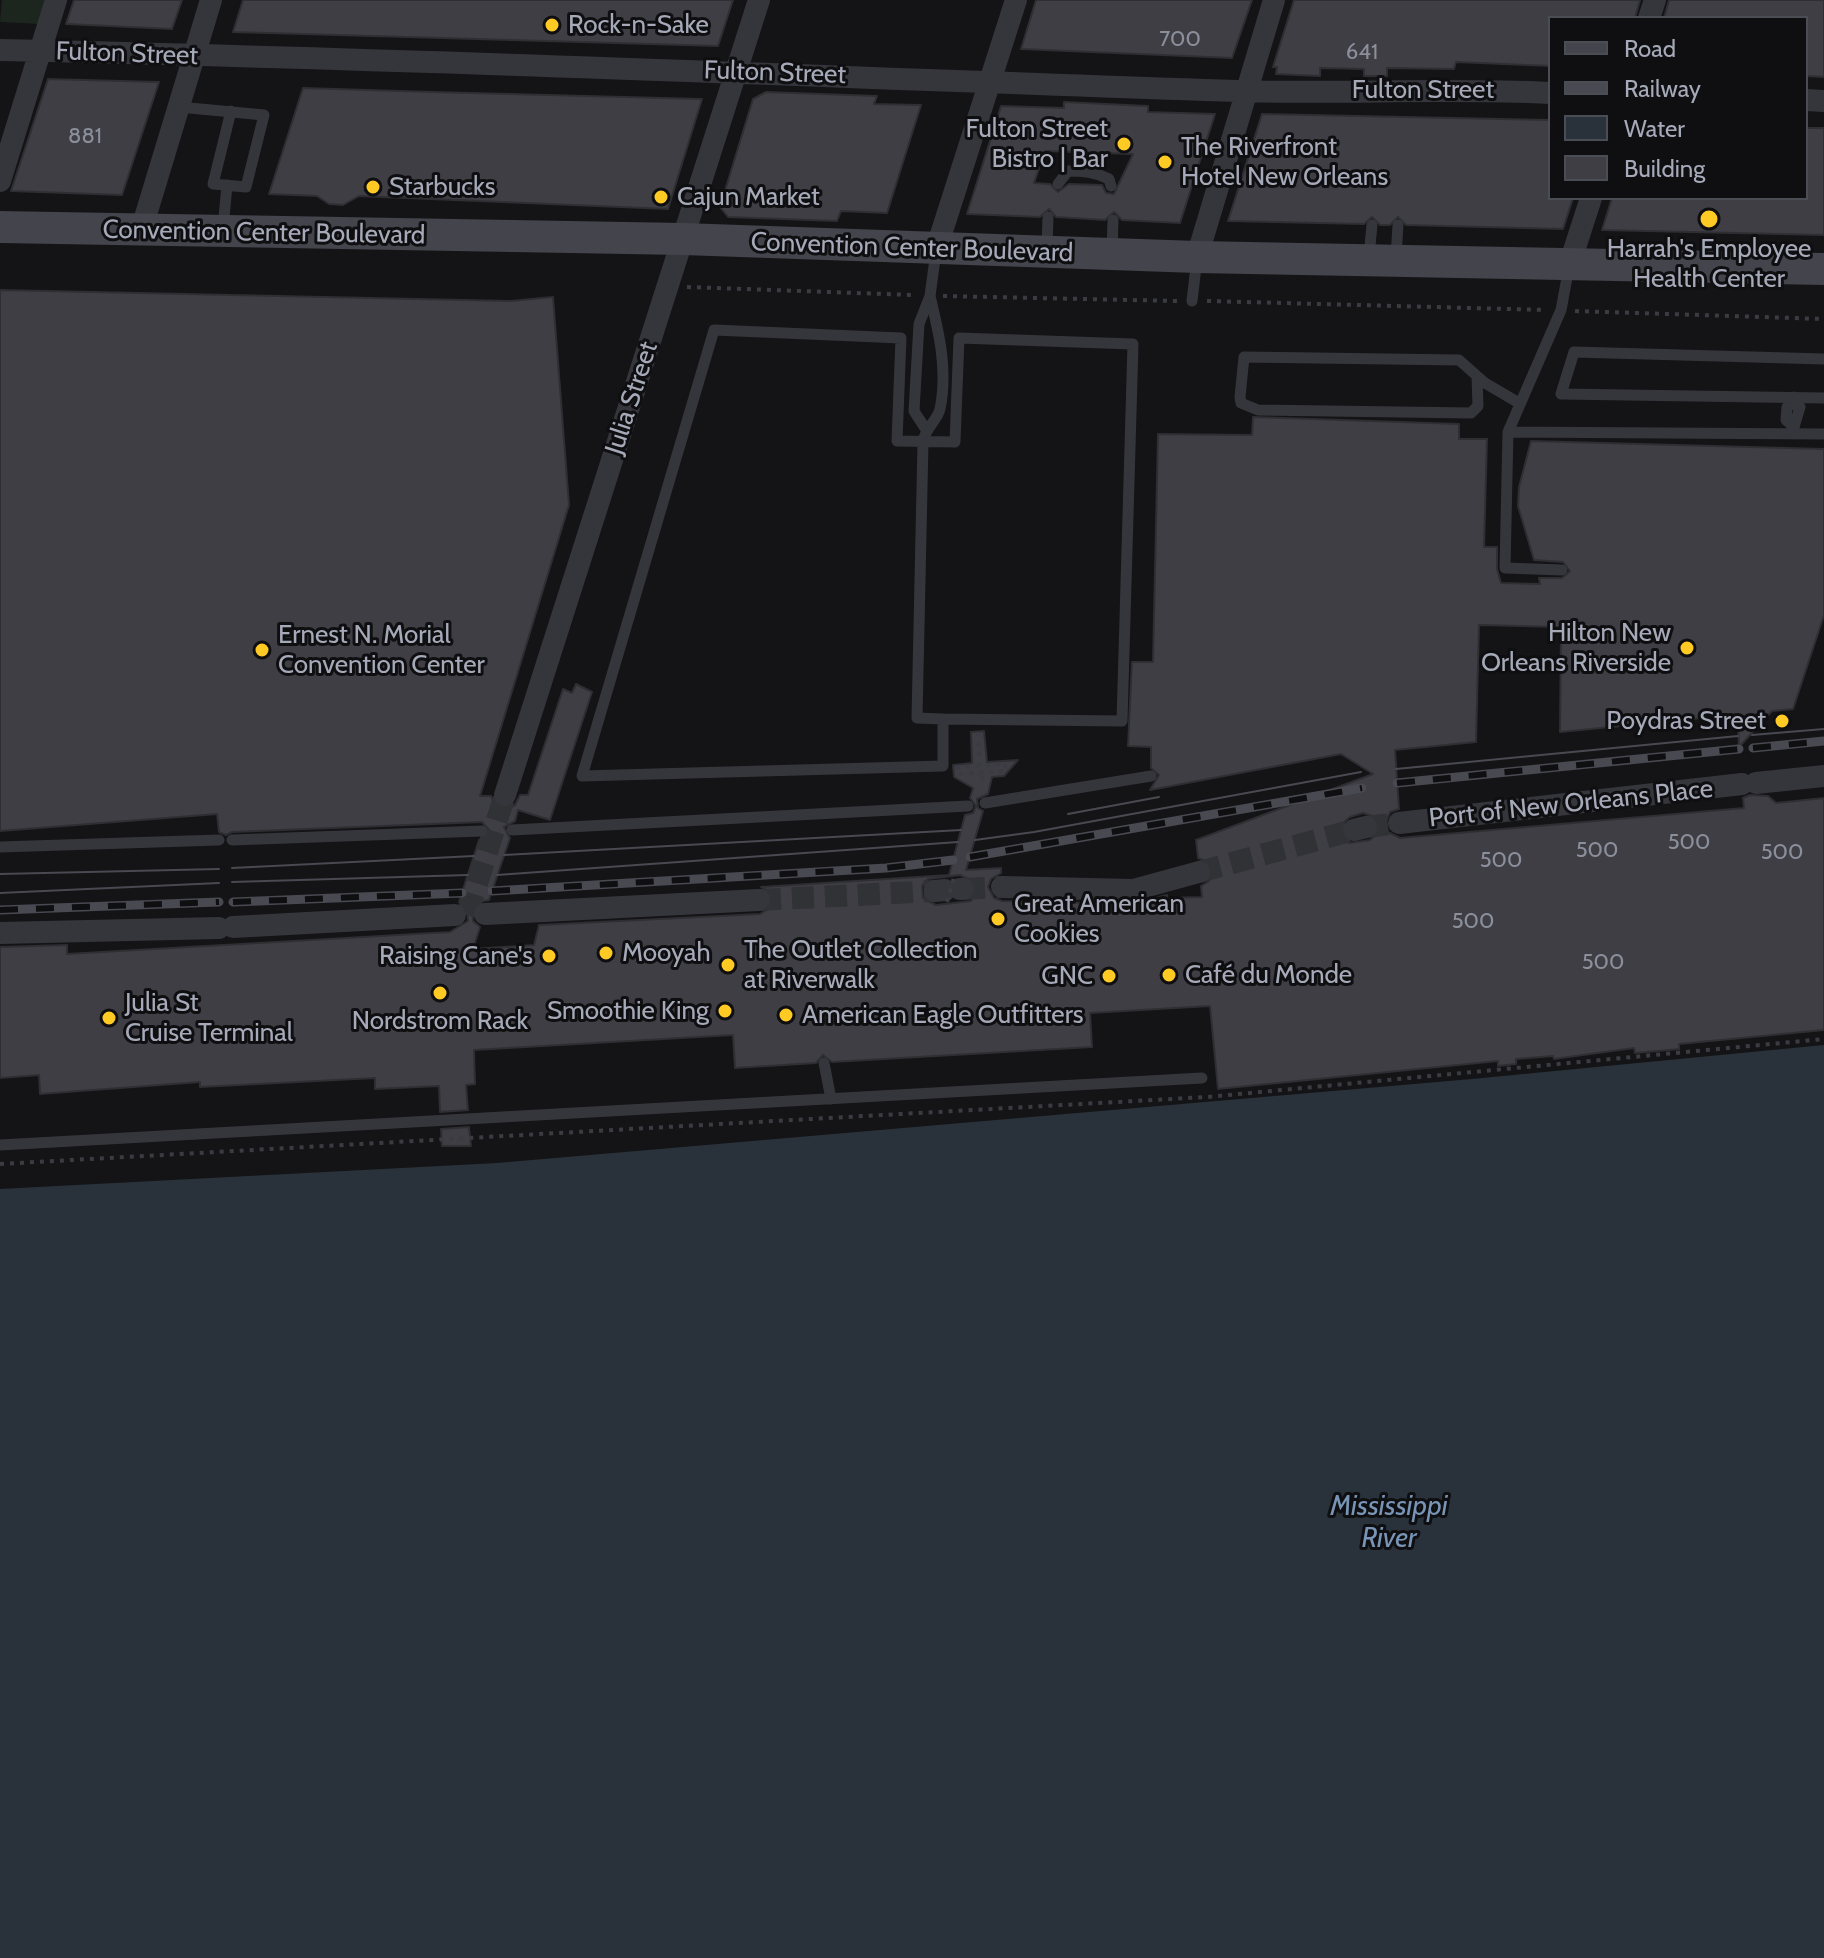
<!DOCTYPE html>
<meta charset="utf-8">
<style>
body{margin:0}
#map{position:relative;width:1824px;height:1958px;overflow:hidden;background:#141416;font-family:Cabin,sans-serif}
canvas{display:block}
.legend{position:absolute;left:1548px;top:16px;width:260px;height:184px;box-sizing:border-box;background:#0f0f11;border:2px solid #4b4d54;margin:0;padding:10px 14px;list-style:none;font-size:24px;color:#a5a9b8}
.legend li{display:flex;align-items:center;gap:16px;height:40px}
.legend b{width:40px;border:2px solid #4b4d54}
</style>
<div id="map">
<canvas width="1824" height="1958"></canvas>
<ul class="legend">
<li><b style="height:10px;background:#43444c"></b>Road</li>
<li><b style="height:10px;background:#484951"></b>Railway</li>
<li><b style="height:22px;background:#29323b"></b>Water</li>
<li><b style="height:22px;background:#3e3e44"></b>Building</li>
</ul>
</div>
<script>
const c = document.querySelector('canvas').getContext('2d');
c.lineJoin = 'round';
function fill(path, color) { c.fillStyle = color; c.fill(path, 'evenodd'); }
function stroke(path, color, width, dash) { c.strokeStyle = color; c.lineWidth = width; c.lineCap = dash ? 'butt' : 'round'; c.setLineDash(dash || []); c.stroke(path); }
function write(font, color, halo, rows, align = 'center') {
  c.font = font + ' Cabin,sans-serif'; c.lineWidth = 6; c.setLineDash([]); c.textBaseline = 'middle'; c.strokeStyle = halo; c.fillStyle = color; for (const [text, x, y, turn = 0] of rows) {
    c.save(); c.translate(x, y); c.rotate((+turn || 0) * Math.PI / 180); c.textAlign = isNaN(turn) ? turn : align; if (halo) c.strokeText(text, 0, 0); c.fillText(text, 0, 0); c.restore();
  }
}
fill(new Path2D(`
 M2 0H46L39 24 0 22Z`), '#1c251e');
fill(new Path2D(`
 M1824 1045V1958H0V1189L497 1163 1472 1079Z`), '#29323b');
const building = new Path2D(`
 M74 0H182L172 29 66 24Z
 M243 0H733L718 46 233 32Z
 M1036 0H1252L1232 58 1021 49Z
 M1294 0H1640L1635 18H1550V66L1456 62 1454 69 1387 68V76H1364V69L1320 68V76L1276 74 1277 67H1273Z
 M1669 0H1824V77L1806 76V18H1664Z
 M48 79 159 82 122 195 11 191Z
 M303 88 433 92 702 99 668 209 359 196 343 205 329 204 317 196 269 194Z
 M766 92 877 96 874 104 921 105 887 213 841 211 837 221 728 217 720 207 753 99Z
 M1064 102 1148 106V112L1215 114 1180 223 1122 220 1114 212 1105 220 1056 217 1049 209 1040 217 967 214 1001 106 1064 108ZM1045 151 1133 154 1114 194 1106 193 1102 185 1069 184 1058 192 1050 184 1034 183Z
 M1262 114 1550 120V198H1573L1563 229 1406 225 1398 217 1390 225H1380L1372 217 1364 224 1228 221Z
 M1806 128H1824V235L1602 230 1612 198H1806Z
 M0 290 511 301 553 297 569 505 480 796H491L495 805 507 809 515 805 520 795H528L563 689 572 693 576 684 592 692 550 820 518 810 515 821 504 827 510 838 489 900 478 902 472 908 473 921 480 927 473 949 534 945 539 925 760 914 771 907 773 900 770 892 761 887 949 875 965 815 973 813 976 806 970 798 973 788 954 777 953 765 972 763 971 732 984 731 987 762 1018 760 1004 776 992 777 988 794 977 799 978 808 983 811 966 870 1001 868V873L991 879 988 887 994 898 1002 901 1133 904 1167 895V898L1202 897 1201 886 1209 881 1213 869 1208 862 1198 858 1196 840 1373 774 1341 754 1150 790 1159 775 1151 768V747L1128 746 1132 662H1153L1158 434 1252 435 1253 417 1459 424V439H1487L1484 547H1497V569L1501 583 1540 584 1539 578H1562L1570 571 1563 562 1534 560 1518 506 1519 487 1531 441 1824 449V615L1793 709 1772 711 1739 747 1738 726 1723 716 1560 732 1561 627 1479 625 1476 742 1395 750 1399 809 1390 812 1385 824 1388 832 1400 838 1744 808 1743 798 1750 795 1768 796 1776 803 1824 798V1030L1679 1044V1049L1635 1053 1634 1048 1554 1059 1553 1056 1516 1059V1064L1498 1066V1061L1218 1089 1210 1006 1090 1013 1092 1047 832 1062 823 1055 816 1063 735 1068 733 1035 474 1050 475 1084 466 1085 468 1110 440 1112 439 1086 375 1089V1078L200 1087V1082L40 1094 39 1075 0 1078V947L67 945V954L450 932 468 921 467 908 459 902 479 840 487 838 490 831 482 822 232 832 226 835 219 832 217 814 0 831ZM1363 813 1377 818 1379 832 1370 840 1349 843 1341 834V825L1350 817ZM960 875 975 883 977 890 971 901 936 905 923 898 922 886 928 879Z
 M469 1127 471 1146H442L441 1129Z`);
fill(building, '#3e3e44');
stroke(building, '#2e2e33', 2);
stroke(new Path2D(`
 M1366 827 1399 823
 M1199 872 1354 830
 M963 889 1002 887
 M759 900 935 891
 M467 915 505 795`), '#313236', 22, [22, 11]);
stroke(new Path2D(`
 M687 287 914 295
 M943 296 1178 301
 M1207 301 1546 310
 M1575 311 1824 319
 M978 732 980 765
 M1005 764 1006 771 958 774V767Z
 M982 780 984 772
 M0 1164 1207 1097 1824 1039`), '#3b3c43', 4, [4, 6]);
stroke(new Path2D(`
 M179 107 264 115 246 187 213 184 231 111
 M1058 184 1068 171C1083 171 1095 172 1109 179L1111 186
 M223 228 227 185
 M1047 248 1048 217
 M1112 250 1113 220
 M1369 256 1372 225
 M1396 257 1398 225
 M930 296C939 333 948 370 940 409 937 421 925 428 923 442L917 718 943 719V766L582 776 714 330 901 338 897 441 955 442 959 338 1133 344 1122 721 943 719
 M1192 301 1197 258
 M1824 359 1574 352 1561 394 1824 398
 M1477 377 1478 406 1471 413 1258 410 1241 403 1240 397 1244 357 1459 360 1485 383 1519 403
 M1793 426 1786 420 1787 407 1794 403
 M925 428 914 411 919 324 930 296 936 251
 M1508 432 1824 434
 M1792 434 1800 407 1794 403V397
 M1562 570 1505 568 1508 432 1561 310 1569 267
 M985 803 1151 776
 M512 830 968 806
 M232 840 482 831
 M0 847 219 840
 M824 1063 831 1099
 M0 1145 1202 1078`), '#35353c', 11);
stroke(new Path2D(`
 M1649 18 1655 0
 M0 50C413 59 826 77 1238 91 1342 94 1446 88 1550 93
 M1806 100 1824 101
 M0 181 56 0
 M141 231 211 0
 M936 250 1016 0
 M1197 257 1274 0
 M1570 263 1591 198
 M1756 783 1824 776
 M505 795 759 0
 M1399 823 1742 784
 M1354 830 1366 827
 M1002 887 1133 890 1199 872
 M960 889H963
 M935 891 945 890
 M485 914 759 900
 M233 927 455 915
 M0 933 219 928`), '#35353c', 22);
stroke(new Path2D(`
 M0 227 683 239 1197 257 1824 269`), '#43444c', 32);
stroke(new Path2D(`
 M1752 735 1824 729
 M1396 769 1738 736
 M1068 814 1159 797
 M975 840 1034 832 1361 772
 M504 855 961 830
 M232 868 474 856
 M0 874 219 869
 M497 875 958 842
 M232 882 468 875
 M0 893 219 883`), '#484951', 2);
const rail = new Path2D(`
 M1753 748 1824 741
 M1397 783 1739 749
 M970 857 1362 788
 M492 891 886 868 953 860
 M233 902 462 893
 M0 910 219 902`);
stroke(rail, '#484951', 9);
stroke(rail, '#0f0f11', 6, [18]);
stroke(new Path2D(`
 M947 902 955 874`), '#3b3c43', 4, [4, 6]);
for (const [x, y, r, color] of [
 [552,25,8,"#ffca24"],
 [1124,144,8,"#ffca24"],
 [1165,162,8,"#ffca24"],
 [373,187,8,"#ffca24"],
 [661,197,8,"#ffca24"],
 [1709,219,10,"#ffca24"],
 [1687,648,8,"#ffca24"],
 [262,650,8,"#ffca24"],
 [1782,721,8,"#ffca24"],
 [998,919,8,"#ffca24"],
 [606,953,8,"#ffca24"],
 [549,956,8,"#ffca24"],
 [728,965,8,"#ffca24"],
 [1169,975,8,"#ffca24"],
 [1109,976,8,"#ffca24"],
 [440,993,8,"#ffca24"],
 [725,1011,8,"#ffca24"],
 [786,1015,8,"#ffca24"],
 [109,1018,8,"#ffca24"]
]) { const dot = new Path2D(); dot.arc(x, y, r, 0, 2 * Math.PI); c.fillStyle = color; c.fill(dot); stroke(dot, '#0f0f11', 3); }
write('22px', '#8b8e9b', null, [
 ["700",1180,40],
 ["641",1362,53],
 ["881",85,137],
 ["500",1689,843],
 ["500",1597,851],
 ["500",1782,853],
 ["500",1501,861],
 ["500",1473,922],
 ["500",1603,963]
]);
write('26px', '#a5a9b8', '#0f0f11', [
 ["Rock-n-Sake",568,25],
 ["Fulton Street",1108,129,"right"],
 ["Bistro | Bar",1108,159,"right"],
 ["The Riverfront",1181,147],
 ["Hotel New Orleans",1181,177],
 ["Starbucks",389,187],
 ["Cajun Market",677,197],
 ["Harrah's Employee",1709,249,"center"],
 ["Health Center",1709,279,"center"],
 ["Hilton New",1671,633,"right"],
 ["Orleans Riverside",1671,663,"right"],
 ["Ernest N. Morial",278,635],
 ["Convention Center",278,665],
 ["Poydras Street",1766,721,"right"],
 ["Great American",1014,904],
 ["Cookies",1014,934],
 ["The Outlet Collection",744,950],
 ["at Riverwalk",744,980],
 ["Mooyah",622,953],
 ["Raising Cane's",533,956,"right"],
 ["Café du Monde",1185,975],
 ["GNC",1093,976,"right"],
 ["Julia St",125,1003],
 ["Cruise Terminal",125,1033],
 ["Smoothie King",709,1011,"right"],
 ["American Eagle Outfitters",802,1015],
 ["Nordstrom Rack",440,1021,"center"]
], 'left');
write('26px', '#a5a9b8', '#0f0f11', [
 ["Fulton Street",127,54,2],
 ["Fulton Street",775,73,2],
 ["Fulton Street",1423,90],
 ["Convention Center Boulevard",264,233,1],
 ["Convention Center Boulevard",912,248,2],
 ["Julia Street",632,398,-72],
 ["Port of New Orleans Place",1571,804,-6]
]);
write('italic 28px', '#7894b6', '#0f0f11', [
 ["Mississippi",1389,1507],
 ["River",1389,1539]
]);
</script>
